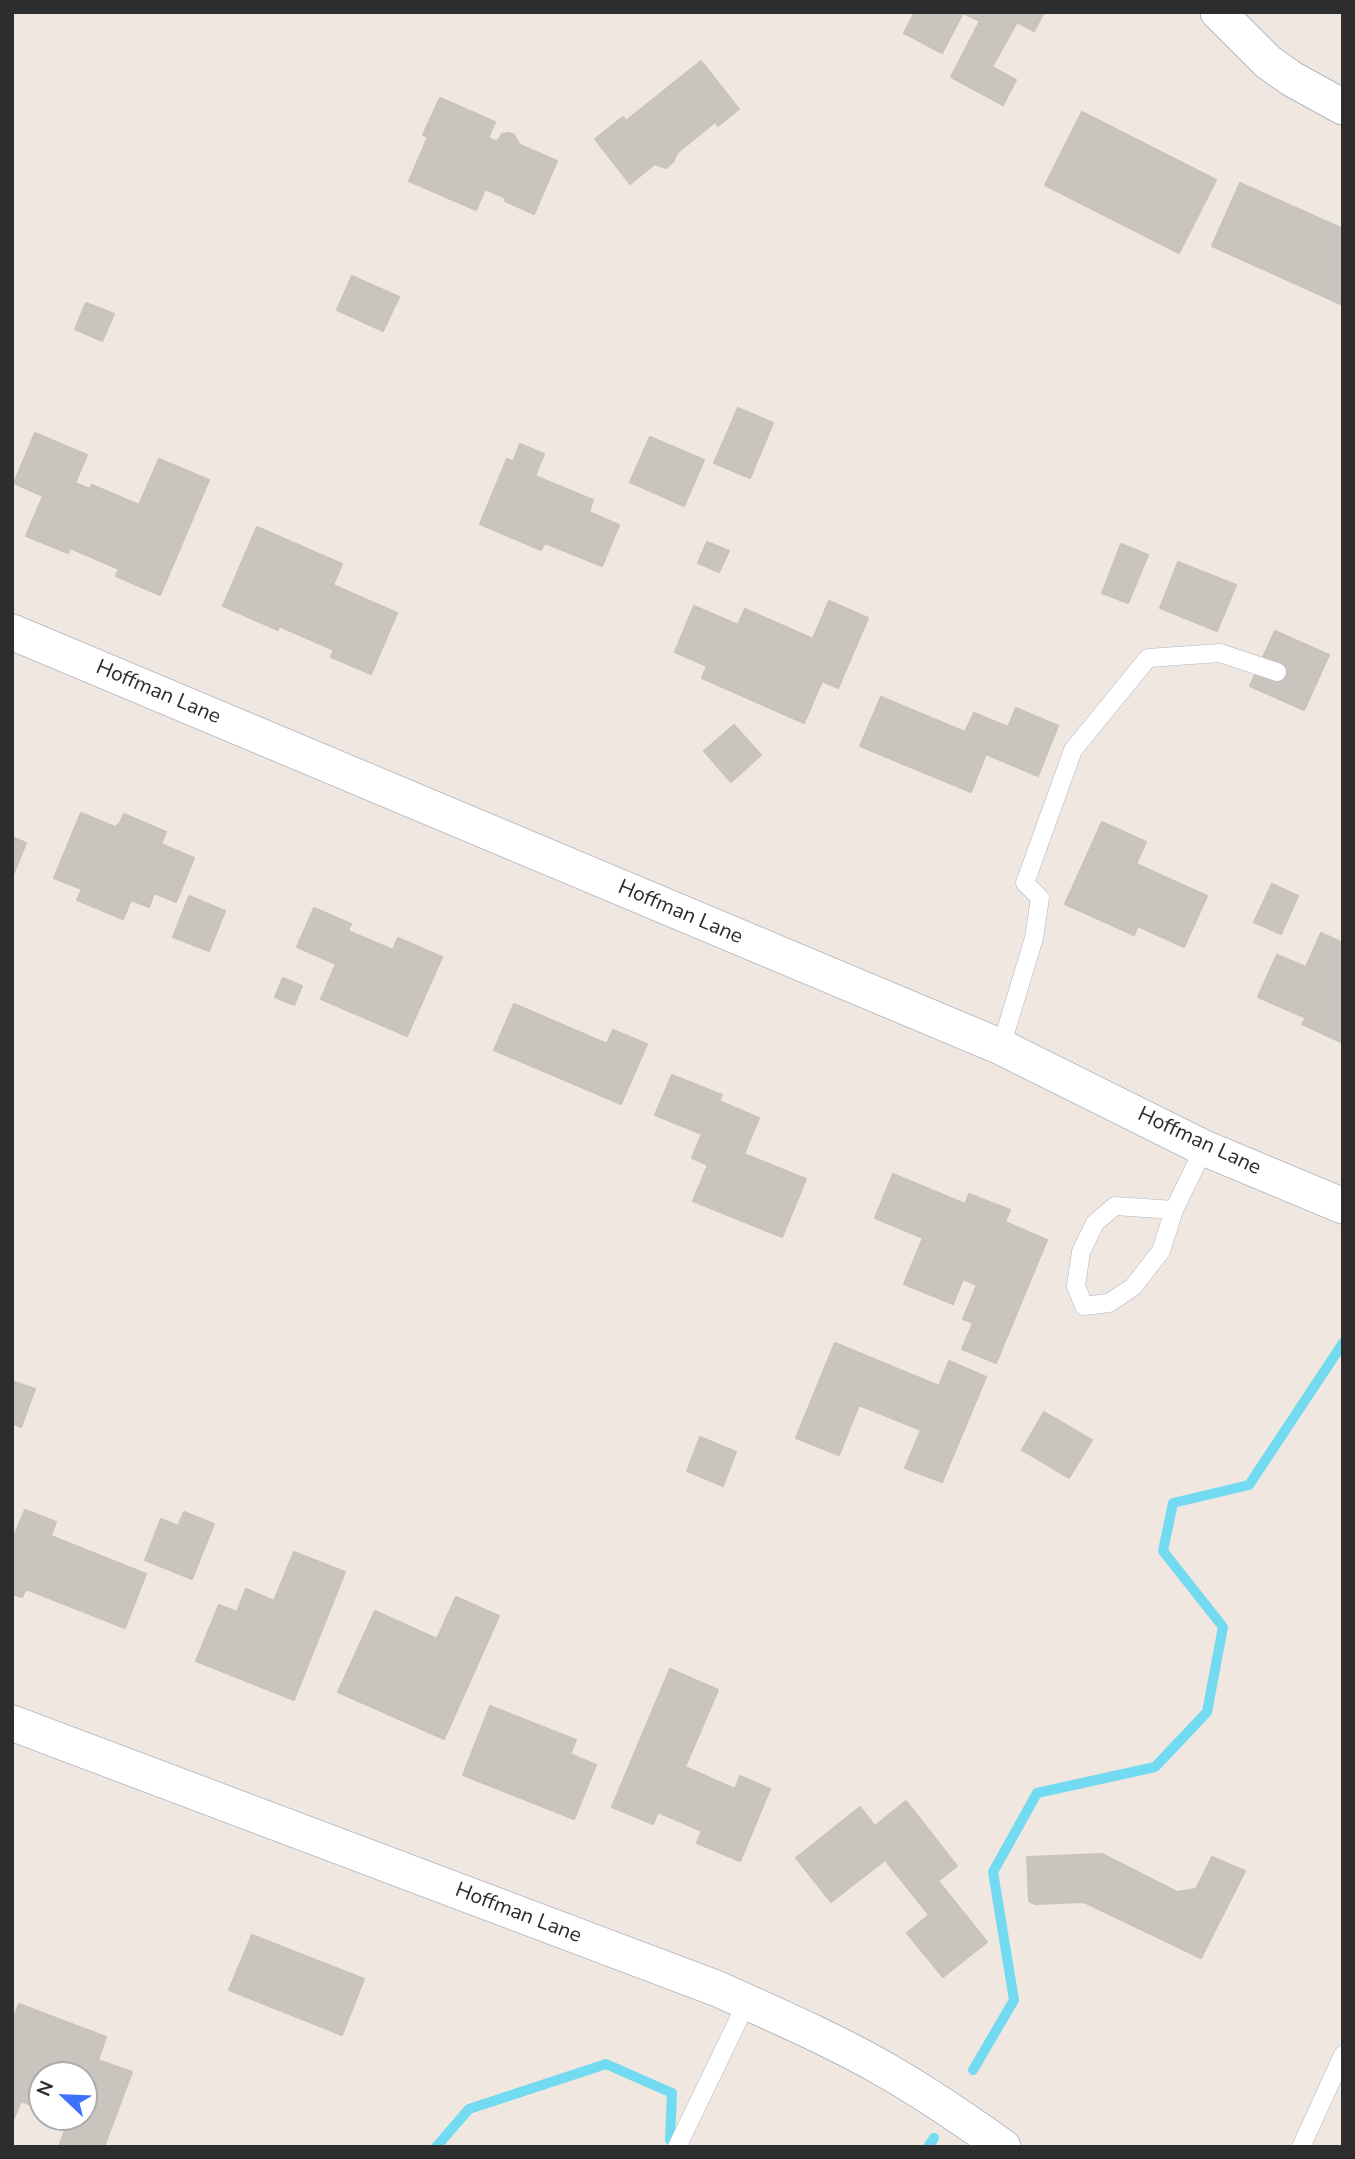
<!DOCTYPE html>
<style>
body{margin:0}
#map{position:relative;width:1355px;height:2159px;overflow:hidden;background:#efe7e0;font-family:"Nunito Sans",sans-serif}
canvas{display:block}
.frame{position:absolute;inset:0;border:14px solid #2d2d2d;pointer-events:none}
.north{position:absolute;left:28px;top:2061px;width:70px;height:70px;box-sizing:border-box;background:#fff;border:2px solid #ababab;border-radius:50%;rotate:293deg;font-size:19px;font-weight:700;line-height:28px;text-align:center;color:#2d2d2d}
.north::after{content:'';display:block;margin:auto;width:24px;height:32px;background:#3e71fd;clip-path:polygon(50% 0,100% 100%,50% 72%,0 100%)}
</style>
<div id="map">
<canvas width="1355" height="2159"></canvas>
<div class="frame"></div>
<div class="north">N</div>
</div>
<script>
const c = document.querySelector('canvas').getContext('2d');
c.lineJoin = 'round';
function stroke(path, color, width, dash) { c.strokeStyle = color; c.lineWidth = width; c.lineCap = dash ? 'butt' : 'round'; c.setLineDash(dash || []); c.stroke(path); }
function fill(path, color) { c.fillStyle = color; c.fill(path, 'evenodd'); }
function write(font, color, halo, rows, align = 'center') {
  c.font = font + ' "Nunito Sans",sans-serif'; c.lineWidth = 7; c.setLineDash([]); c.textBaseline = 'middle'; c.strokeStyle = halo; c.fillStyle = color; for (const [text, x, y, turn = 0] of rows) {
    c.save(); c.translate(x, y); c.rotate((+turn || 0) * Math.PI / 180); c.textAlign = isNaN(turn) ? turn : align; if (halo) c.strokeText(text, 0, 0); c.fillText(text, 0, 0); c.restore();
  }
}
stroke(new Path2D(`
 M973 2070 1014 2000 993 1872 1037 1793 1155 1767 1207 1712 1223 1627 1163 1551 1173 1503 1249 1485 1343 1343
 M436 2147 469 2109 606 2064 672 2093 670 2140
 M928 2147 934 2138`), '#72daf1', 10);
const building = new Path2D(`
 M915 12H1044L1034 31 1017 22 992 67 1016 80 1003 105 951 77 980 21 963 13 942 53 904 33Z
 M701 61 739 109 718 126 715 122 677 153 673 162 666 168 655 164 630 184 595 139 623 117 626 121Z
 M440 98 495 122 488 138 497 142 502 134 509 133 514 135 520 145 557 161 534 214 505 201 506 198 485 189 476 210 409 181 428 137 423 135Z
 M1082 112 1216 180 1179 253 1045 185Z
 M1240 183 1343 229V305L1212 246Z
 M352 276 399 297 383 331 337 310Z
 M86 303 114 314 102 341 75 329Z
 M738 408 773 423 750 478 714 463Z
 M35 433 87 455 75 483 90 489 92 485 139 505 159 459 209 480 160 595 116 576 119 569 70 548 68 553 26 536 43 496 14 483Z
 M650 437 704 460 684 506 630 482Z
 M520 444 544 454 535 476 593 500 589 512 619 525 602 566 545 543 541 550 480 524 507 459 513 462Z
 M257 527 342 564 333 585 397 613 371 674 331 657 334 650 279 626 278 630 223 606Z
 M707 542 729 551 719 572 698 563Z
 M1121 544 1148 555 1128 603 1102 593Z
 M1178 562 1236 585 1217 631 1160 608Z
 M829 601 868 618 838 688 822 681 804 723 702 678 707 666 675 652 694 606 738 625 745 609 813 639Z
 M1275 631 1329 655 1304 710 1250 686Z
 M881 697 965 732 974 713 1008 727 1016 708 1058 726 1038 776 986 754 971 792 860 746Z
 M734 725 761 755 731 782 704 751Z
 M81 813 115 827 120 823 124 814 166 832 161 844 194 858 176 902 154 893 149 907 131 900 123 919 77 900 82 889 54 878Z
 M1102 822 1146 842 1136 864 1207 896 1184 947 1138 926 1134 935 1065 904Z
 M12 837 26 843 12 877Z
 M1272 884 1298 896 1281 934 1254 922Z
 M189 896 225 911 209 951 173 937Z
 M314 908 351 924 348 931 393 950 398 938 442 957 407 1036 321 999 336 964 297 947Z
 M1321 933 1343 943V1043L1302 1024 1306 1018 1258 997 1277 955 1306 967Z
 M283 978 302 986 294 1005 275 997Z
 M514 1004 607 1044 613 1030 647 1044 621 1104 494 1050Z
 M672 1075 722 1095 719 1101 759 1118 744 1154 806 1179 782 1237 693 1201 708 1165 692 1158 702 1134 655 1115Z
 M893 1174 965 1204 969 1194 1010 1210 1005 1222 1047 1240 996 1363 962 1349 973 1323 963 1319 977 1285 963 1279 953 1304 904 1284 923 1238 875 1218Z
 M835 1343 939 1386 949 1361 986 1377 942 1482 905 1468 921 1430 859 1405 839 1455 796 1438Z
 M12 1381 35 1389 21 1427 12 1423Z
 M1044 1412 1092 1440 1069 1478 1022 1450Z
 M700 1437 736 1452 723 1486 687 1471Z
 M25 1510 56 1522 51 1536 146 1574 125 1628 26 1589 22 1597 12 1594V1541Z
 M184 1512 214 1524 192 1579 145 1560 161 1519 178 1526Z
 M294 1552 345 1572 294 1700 196 1661 219 1605 237 1612 246 1589 274 1601Z
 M456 1597 499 1616 444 1739 338 1692 375 1611 437 1639Z
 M670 1669 718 1690 685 1767 735 1789 740 1776 770 1789 740 1861 697 1843 702 1831 658 1812 653 1824 612 1807Z
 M490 1706 576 1740 570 1754 596 1765 574 1819 463 1775Z
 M906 1801 957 1866 938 1881 987 1942 943 1977 907 1933 929 1915 885 1860 831 1902 796 1858 860 1807 875 1826Z
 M1102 1854 1177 1892 1196 1889 1212 1857 1245 1871 1201 1958 1084 1902 1035 1904 1029 1901 1027 1857Z
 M252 1935 364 1979 342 2035 229 1990Z
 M19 2004 106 2037 98 2060 132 2072 104 2147H59L69 2119 63 2117H84V2075H42V2109L21 2101 12 2123V2022Z`);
fill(building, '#cac4bf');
stroke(building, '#cac3b9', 2);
const service = new Path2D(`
 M1001 1047 1034 938 1040 898 1025 883 1073 750 1148 658 1220 653 1277 672
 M1174 1210 1115 1206 1095 1223 1081 1252 1076 1286 1084 1306 1109 1303 1133 1287 1161 1251 1174 1210 1204 1148
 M677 2147 747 2002
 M1301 2147 1343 2055`);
const minor = new Path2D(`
 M1218 12 1268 62 1292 79 1343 107
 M12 632 1001 1047 1204 1148 1343 1206
 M12 1723 718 1989C773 2014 829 2038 882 2068 924 2092 964 2119 1003 2147`);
stroke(service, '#b3b7c1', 19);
stroke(minor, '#b3b7c1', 37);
stroke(service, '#fff', 18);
stroke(minor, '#fff', 35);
write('21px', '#2d2d2d', '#fff', [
 ["Hoffman Lane",158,693,23],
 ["Hoffman Lane",680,913,23],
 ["Hoffman Lane",1199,1142,25],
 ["Hoffman Lane",518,1914,21]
]);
</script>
